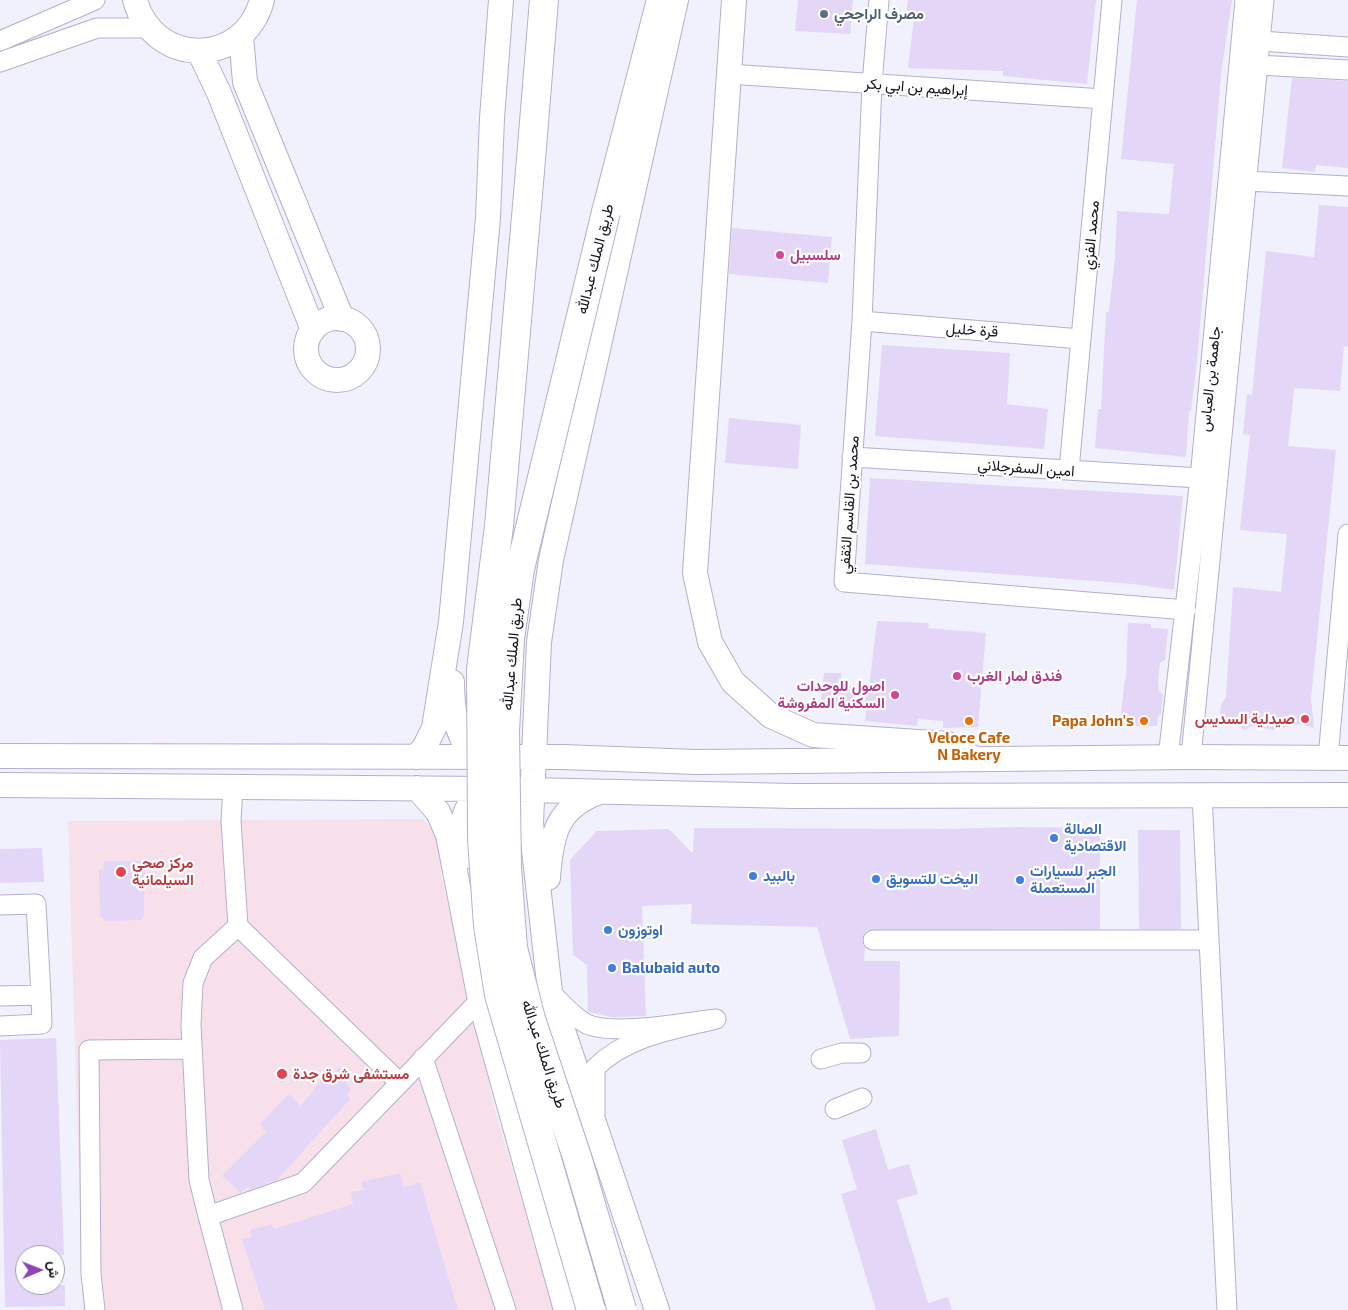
<!DOCTYPE html>
<meta charset="utf-8">
<style>
body{margin:0}
#map{position:relative;width:1348px;height:1310px;overflow:hidden;background:#f1f0fd;font-family:"Exo 2",Vazirmatn,sans-serif}
canvas{display:block}
.north{position:absolute;left:15px;top:1245px;width:50px;height:50px;box-sizing:border-box;background:#fff;border:1px solid #a1a1a5;border-radius:50%;rotate:89deg;font-size:14px;font-weight:700;line-height:20px;text-align:center;color:#14131e}
.north::after{content:'';display:block;margin:auto;width:18px;height:22px;background:#8f45b7;clip-path:polygon(50% 0,100% 100%,50% 72%,0 100%)}
</style>
<div id="map">
<canvas width="1348" height="1310"></canvas>
<div class="north">ش</div>
</div>
<script>
const c = document.querySelector('canvas').getContext('2d');
c.lineJoin = 'round';
function fill(path, color) { c.fillStyle = color; c.fill(path, 'evenodd'); }
function stroke(path, color, width, dash) { c.strokeStyle = color; c.lineWidth = width; c.lineCap = dash ? 'butt' : 'round'; c.setLineDash(dash || []); c.stroke(path); }
function write(font, color, halo, rows, align = 'center') {
  c.font = font + ' "Exo 2",Vazirmatn,sans-serif'; c.lineWidth = 4.5; c.setLineDash([]); c.textBaseline = 'middle'; c.strokeStyle = halo; c.fillStyle = color; for (const [text, x, y, turn = 0] of rows) {
    c.save(); c.translate(x, y); c.rotate((+turn || 0) * Math.PI / 180); c.textAlign = isNaN(turn) ? turn : align; if (halo) c.strokeText(text, 0, 0); c.fillText(text, 0, 0); c.restore();
  }
}
fill(new Path2D(`
 M422 819 436 831 442 879 480 1040 494 1107 554 1310H83L68 821Z`), '#f8e0eb');
fill(new Path2D(`
 M798 0H853L850 34 795 31Z
 M908 0H1096L1087 84 1003 76V71L908 68 914 19 906 18Z
 M1137 0H1232L1221 75 1197 362 1191 411H1189L1186 457 1095 448 1098 409H1101L1106 312H1109L1115 256 1117 211 1169 214 1174 164 1121 159Z
 M1292 78 1348 81V168L1316 165 1315 172 1282 168Z
 M1319 205 1348 207V347L1344 346 1340 391 1295 388 1294 390 1288 446 1336 450 1311 698 1314 728 1300 724 1274 730 1252 726 1244 730 1241 727 1226 724 1220 714 1221 705 1226 697 1233 587 1281 592 1287 534 1240 530 1250 435 1243 434 1247 394 1252 395 1266 251 1314 257Z
 M732 228 832 237 828 283 729 274Z
 M882 345 1010 353 1007 404 1048 409 1044 449 875 436Z
 M729 418 801 425 798 469 725 463Z
 M870 478 1183 496 1174 590 1134 584 865 564Z
 M877 621 929 623 928 628 986 633 978 727 943 728V721L918 719 917 726 865 721 867 705 821 702 824 673H841V684L869 688Z
 M1128 623 1151 624V628L1168 629 1165 660 1160 663 1158 682 1159 691 1163 695 1161 714 1158 716 1157 726H1124L1120 721 1125 679H1126Z
 M1017 827 1100 828V929L866 930 862 940 865 947 864 961H900L899 1036 850 1039 817 927 691 924 692 904 642 906 646 1016 612 1017 588 1012 587 965 573 955 570 860 597 831 669 829 693 854 694 828 945 829Z
 M1138 830H1180L1181 929H1139Z
 M42 848 44 882 0 883V849Z
 M104 861H141V869L145 870V876H152V886L144 887V917L141 920 106 921 100 916 99 870H103Z
 M56 1038 64 1255H25V1285H65V1306L5 1307 0 1040Z
 M339 1067 350 1077 346 1082 351 1089 347 1094 350 1099 277 1180 251 1189 248 1187 240 1192 222 1176 266 1132 260 1124 289 1094 301 1106 331 1068 335 1072Z
 M876 1129 888 1170 909 1164 918 1194 897 1200 928 1303 948 1297 952 1310H876L841 1194 857 1189 842 1140Z
 M400 1173 404 1187 420 1182 458 1310H265L242 1239 252 1237 250 1230 272 1224 274 1229 353 1204 351 1192 364 1190 361 1182Z`), '#e3d6f7');
const minor = new Path2D(`
 M879 0 872 84 862 321 844 582 1186 610
 M0 41 95 0
 M1260 41 1348 47
 M0 62 97 28H149
 M1258 65 1348 70
 M729 74 1103 99
 M1246 181 1348 186
 M862 321 1081 339
 M852 457 1200 478
 M1069 470 1112 0
 M1191 757 1264 0
 M1168 758 1200 478 1245 0
 M1328 758 1348 534
 M233 787 231 821 238 926 400 1083 480 1000
 M1202 795 1227 1310
 M0 905 36 904 41 995
 M238 926 203 958 193 983 191 1025 199 1180 208 1216 303 1183 400 1083
 M873 940H1209
 M550 992C561 1002 572 1016 585 1023 609 1037 687 1022 716 1019 673 1030 627 1036 595 1068V1114
 M0 996 41 995 42 1024 0 1026
 M423 1058 506 1310
 M821 1059 842 1053H861
 M835 1109 862 1098
 M208 1216 233 1310
 M95 1310 91 1274 89 1050 192 1049`);
const major = new Path2D(`
 M135 0C153 67 244 68 262 0
 M734 0 695 573 710 642 733 682 771 716 813 735 948 744 975 759
 M241 36 245 82 342 319
 M199 51 219 93 313 330
 M306 349a31 31 0 1 1 62 0a31 31 0 1 1-62 0Z
 M452 682C452 714 457 742 482 764
 M0 756 563 757 696 762 1191 757 1348 758
 M416 757 424 748 434 728 451 622 488 218 492 118 501 0
 M0 785 486 789 793 796 1348 795
 M417 788 438 812 448 835 480 1000 566 1310
 M463 857C461 825 460 802 492 786
 M548 878C551 836 556 807 600 792
 M657 1310 550 992 531 823 539 642 551 560 676 0`);
const highway = new Path2D(`
 M530 171 544 0
 M606 212 661 0`);
stroke(minor, '#b3b0cf', 21);
stroke(major, '#b3b0cf', 26);
stroke(highway, '#b3b0cf', 30);
stroke(minor, '#fff', 19);
stroke(major, '#fff', 24);
stroke(highway, '#fff', 28);
const highwayBridge = new Path2D(`
 M530 171 499 526 481 669 482 839 488 926 499 995 591 1310
 M606 212 520 569 510 639 505 731 507 868 513 948 531 1019 577 1157 622 1310`);
stroke(highwayBridge, '#b3b0cf', 30, []);
stroke(highwayBridge, '#fff', 28);
for (const [x, y, r, color] of [
 [824,14,5,"#5c6f8a"],
 [780,255,5,"#d1479c"],
 [957,676,5,"#d1479c"],
 [895,695,5,"#d1479c"],
 [1305,719,5,"#e0444e"],
 [969,721,5,"#e8710a"],
 [1144,721,5,"#e8710a"],
 [1054,838,5,"#3f7fe0"],
 [121,872,6,"#e0444e"],
 [753,876,5,"#3f7fe0"],
 [876,879,5,"#3f7fe0"],
 [1020,880,5,"#3f7fe0"],
 [608,930,5,"#3f7fe0"],
 [612,968,5,"#3f7fe0"],
 [282,1074,6,"#e0444e"]
]) { const dot = new Path2D(); dot.arc(x, y, r, 0, 2 * Math.PI); c.fillStyle = color; c.fill(dot); stroke(dot, '#fff', 2); }
write('bold 15px', '#4e5e75', '#fff', [
 ["مصرف الراجحي",834,14]
], 'left');
write('15px', '#14131e', '#fff', [
 ["إبراهيم بن ابي بكر",916,87,4],
 ["محمد الفزي",1091,235,-85],
 ["طريق الملك عبدالله",595,259,-76],
 ["قرة خليل",972,330,4],
 ["جاهمة بن العباس",1210,379,-84],
 ["امين السفرجلاني",1026,468,4],
 ["محمد بن القاسم الثقفي",849,505,-86],
 ["طريق الملك عبدالله",512,654,-85],
 ["طريق الملك عبدالله",544,1054,72]
]);
write('bold 15px', '#b23c85', '#fff', [
 ["سلسبيل",790,255],
 ["فندق لمار الغرب",967,676],
 ["اصول للوحدات",885,686,"right"],
 ["السكنية المفروشة",885,703,"right"]
], 'left');
write('bold 15px', '#be3a42', '#fff', [
 ["صيدلية السديس",1295,719,"right"],
 ["مركز صحي",132,863],
 ["السيلمانية",132,880],
 ["مستشفى شرق جدة",293,1074]
], 'left');
write('bold 15px', '#c56008', '#fff', [
 ["Papa John's",1134,721],
 ["Veloce Cafe",969,738,"center"],
 ["N Bakery",969,755,"center"]
], 'right');
write('bold 15px', '#366cbe', '#fff', [
 ["الصالة",1064,829],
 ["الاقتصادية",1064,846],
 ["الجبر للسيارات",1030,871],
 ["المستعملة",1030,888],
 ["بالبيد",763,876],
 ["اليخت للتسويق",886,879],
 ["اوتوزون",618,930],
 ["Balubaid auto",622,968]
], 'left');
</script>
